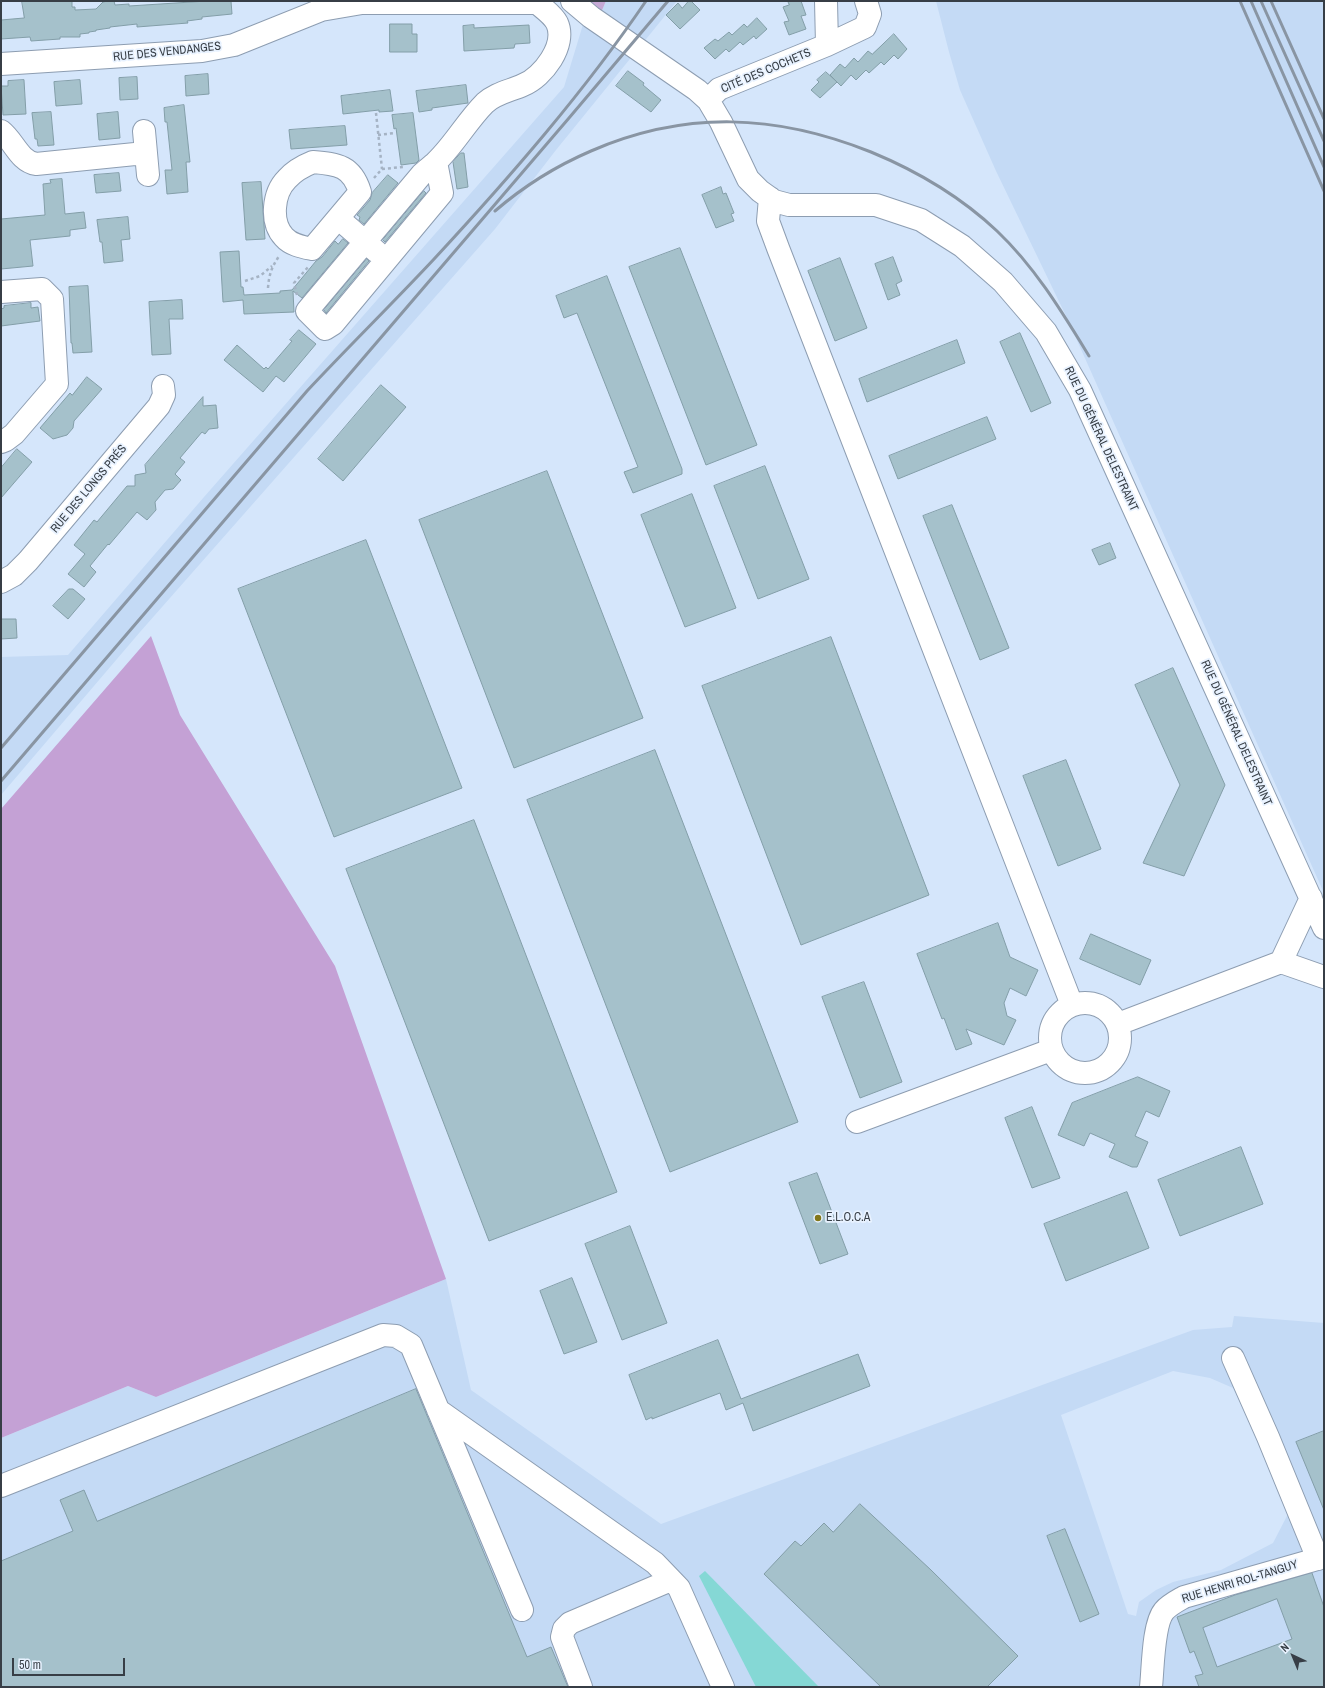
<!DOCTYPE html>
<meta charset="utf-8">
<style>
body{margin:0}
#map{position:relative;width:1325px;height:1688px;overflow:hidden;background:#d5e6fb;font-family:"Archivo Narrow",sans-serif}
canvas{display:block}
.frame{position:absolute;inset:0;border:2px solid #373e46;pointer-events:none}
.north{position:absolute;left:1273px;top:1636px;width:40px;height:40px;-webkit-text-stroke:3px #e8f2ff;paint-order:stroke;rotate:316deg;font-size:11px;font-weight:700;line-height:16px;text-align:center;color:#373e46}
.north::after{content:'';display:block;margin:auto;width:14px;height:18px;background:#373e46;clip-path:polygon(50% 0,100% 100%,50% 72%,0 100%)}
.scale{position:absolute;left:12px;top:1658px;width:113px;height:18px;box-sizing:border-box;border:2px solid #373e46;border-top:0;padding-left:5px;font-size:12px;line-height:14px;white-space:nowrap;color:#373e46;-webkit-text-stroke:3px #e8f2ff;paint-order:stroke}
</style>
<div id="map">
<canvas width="1325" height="1688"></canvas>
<div class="frame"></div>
<div class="north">N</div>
<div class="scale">50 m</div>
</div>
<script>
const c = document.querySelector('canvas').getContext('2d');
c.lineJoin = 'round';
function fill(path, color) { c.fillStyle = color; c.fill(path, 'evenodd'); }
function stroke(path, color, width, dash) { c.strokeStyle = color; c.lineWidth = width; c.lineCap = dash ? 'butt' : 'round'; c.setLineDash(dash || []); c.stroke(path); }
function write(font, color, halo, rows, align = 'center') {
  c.font = font + ' "Archivo Narrow",sans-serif'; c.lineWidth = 3.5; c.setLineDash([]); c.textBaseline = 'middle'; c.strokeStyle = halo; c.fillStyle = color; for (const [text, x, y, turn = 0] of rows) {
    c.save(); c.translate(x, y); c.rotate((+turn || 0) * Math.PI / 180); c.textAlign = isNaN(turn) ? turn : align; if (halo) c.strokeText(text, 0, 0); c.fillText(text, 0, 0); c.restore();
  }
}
fill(new Path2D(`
 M606 1H677L556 150 495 229 140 632 1 795V657L68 655 204 497 564 87 588 8 600 15Z
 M936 1H1324V893L1067 318 996 171 960 90 949 52Z
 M446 1279 471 1390 661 1524 1193 1330 1232 1327 1234 1316 1324 1323V1687H1V1438L128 1386 156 1397ZM1173 1371 1210 1378 1233 1388 1280 1484 1289 1512 1273 1543 1221 1570 1173 1582 1156 1590 1139 1602 1136 1616 1128 1614 1061 1415Z`), '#c4daf5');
fill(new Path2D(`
 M590 1H606L600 15 588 8Z`), '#c6a9d5');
fill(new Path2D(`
 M151 636 180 715 335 966 446 1279 156 1397 128 1386 1 1438V809Z`), '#c4a1d5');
fill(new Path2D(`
 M705 1571 819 1687H756L699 1576Z`), '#85d8d5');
const building = new Path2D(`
 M22 1H72V7H75V10L96 9 103 2 108 1H114L115 5 129 4V6L207 1H231L232 14 202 17V19L187 21 188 23 137 27V24L110 27V28L96 30V31L89 32V33L80 34V37H60V39L31 41 30 37 1 39V20L24 18Z
 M689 1H691L700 10 680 29 666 15 678 3 682 8Z
 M788 1H801L806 15 801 16 806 29 789 35 784 22 789 21 783 7 789 5Z
 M757 18 767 29 756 39 754 36 743 45 740 42 729 52 726 49 715 59 704 48 715 39 718 41 729 32 732 35 744 24 747 27Z
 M390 24H412V34H417V52H390Z
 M474 25V28L529 25 530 43 515 44 514 48 464 51 463 26Z
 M894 34 907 49 898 59 894 55 884 65 881 62 869 73 866 70 856 80 851 75 841 86 830 75 840 64 845 68 854 58 858 62 868 51 872 54Z
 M628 71 644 83 643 85 661 100 651 112 616 86Z
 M826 72 837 82 820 98 811 90 819 82 817 80Z
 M208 74 209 94 186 96 185 76Z
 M137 77 138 99 120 100 119 78Z
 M24 80 26 114 3 115 1 86H8V81Z
 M80 80 82 104 56 106 54 82Z
 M466 85 468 103 432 108V110L419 112 416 91Z
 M390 90 393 111 379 112V110L343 114 341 96Z
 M184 105 190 162H186L188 192 167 194 165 170H172L167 122H165L164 108Z
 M51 112 54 145 38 146 37 139H35L32 113Z
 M118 112 120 138 99 140 97 114Z
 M413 113 419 160 416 163 401 165 396 128 394 129 392 115Z
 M345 126 347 145 291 149 289 130Z
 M461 153H464L468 187 457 189 453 162Z
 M119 173 121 191 96 193 94 175Z
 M388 175 398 183 364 224 359 220 360 217 357 215 370 200 372 193Z
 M62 179 65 214 84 212 86 228 70 230V236L30 240 33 266 1 269V219L45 215 43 184 51 183 50 180Z
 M261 182 265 239 246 240 242 183Z
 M721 187 723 194 726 193 734 213 731 214 734 221 716 228 702 195Z
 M424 191 426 193 385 242 383 240Z
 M128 217 130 239 121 240 123 261 104 263 102 242H100L97 220Z
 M343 239 348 243 302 298 293 291 294 312 244 314 243 300 223 302 220 252 239 251 241 287H243L244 295 280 293V291L292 290 316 261 322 257 335 241 338 244Z
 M680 248 757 445 706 465 629 267Z
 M893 257 902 281 896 284 900 295 888 300 875 264Z
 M840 258 867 328 835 341 808 271Z
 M367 259 369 261 326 313 324 310Z
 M607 276 682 469V474L633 493 624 472 638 467 577 313 564 318 556 296Z
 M88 286 92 352 73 353 72 343H71L69 287Z
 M182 300 183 319H169L171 354 152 355 149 302Z
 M31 303V308L38 307 40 321 1 326V309L4 308V306Z
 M299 330 316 344 284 382 276 376 263 392 224 360 237 345 264 369 266 367 268 369 292 341 290 340Z
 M1020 333 1051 403 1031 412 1000 342Z
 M957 340 965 363 867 402 859 379Z
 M87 377 102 389 74 421 73 428 67 435 53 439 40 428 70 393 72 395Z
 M381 385 406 407 343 481 318 459Z
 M203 397V406L216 405 218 428 209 429 205 434 202 432 180 458 185 462 175 474 181 480 173 489 165 490 155 502 156 510 147 520 137 512 109 545 108 544 90 566 96 572 84 587 68 574 85 554 74 545 94 520 97 522 127 486H135V475L146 473 145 465Z
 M987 417 996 439 898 479 889 456Z
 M17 449 32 462 1 498V468Z
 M765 466 809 579 758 599 714 486Z
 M547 471 643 718 514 768 419 520Z
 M692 494 736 608 685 627 641 515Z
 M952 505 1009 648 980 660 923 516Z
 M366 540 462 788 334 837 238 589Z
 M1110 543 1116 558 1099 565 1092 550Z
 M69 589H73L85 599 68 619 53 606Z
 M1 619H16L17 638 1 639Z
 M831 637 929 895 801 945 702 686Z
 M1173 668 1225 785 1184 876 1143 863 1180 785 1135 685Z
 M655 750 798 1122 670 1172 527 800Z
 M1066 760 1101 849 1058 866 1023 776Z
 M474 820 617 1192 489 1241 346 869Z
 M998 923 1010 957 1038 970 1026 996 1010 988 1004 1003 1007 1016 1016 1020 1004 1045 966 1029 972 1044 956 1050 944 1018 942 1019 917 954Z
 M1091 934 1151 960 1140 985 1080 959Z
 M864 982 902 1082 860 1098 822 997Z
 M1138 1077 1170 1091 1159 1117 1146 1111 1135 1136 1148 1142 1137 1167H1132L1109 1157 1115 1144 1090 1133 1084 1146 1058 1135 1072 1103Z
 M1032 1107 1060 1178 1032 1188 1005 1118Z
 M1241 1147 1263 1204 1180 1236 1158 1180Z
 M817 1173 848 1254 820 1264 789 1183Z
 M1127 1192 1149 1248 1066 1281 1044 1224Z
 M630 1226 667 1323 622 1340 585 1244Z
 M572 1278 597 1342 564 1354 540 1291Z
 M718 1340 741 1399 858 1354 870 1386 753 1431 743 1403 726 1410 720 1393 652 1419V1417L646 1420 629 1375Z
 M416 1389 527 1657 551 1647 568 1687H1V1561L73 1531 60 1500 84 1490 97 1521Z
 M1324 1431V1510L1296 1442Z
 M860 1504 931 1570 1018 1656 987 1687H881L764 1574 795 1541 801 1546 824 1523 833 1532Z
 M1065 1529 1099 1614 1080 1622 1047 1536Z
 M1312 1573 1324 1607V1687H1199L1195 1676 1203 1674 1194 1651 1190 1653 1177 1617 1235 1595ZM1277 1599 1292 1639 1217 1667 1203 1628Z`);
fill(building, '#a5c1cb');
stroke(building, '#839ea8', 1);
const minor = new Path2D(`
 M572 1 591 17 697 90 708 100 721 122 748 179 760 191 774 201 789 205H876L921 220 962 246 1003 282 1046 332 1080 390 1324 928
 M826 1 827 45
 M1 64 202 51 234 45 321 10 362 3H537L541 1
 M708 100 719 89 827 45 865 27 870 14 866 1
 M1 131C14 141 19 161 36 164L145 153
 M144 131 148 175
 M313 162C338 164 352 166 360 192L312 249C302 247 291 245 284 237 270 222 273 193 287 179 294 171 303 166 313 162Z
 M436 162 442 193 333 324 325 329 307 311 422 174C426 170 432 166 436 162 454 145 467 121 485 103 496 93 510 91 523 85 543 77 567 45 557 23 553 15 544 9 537 3
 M770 198 768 221 778 248 1072 1005
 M339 219 377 252
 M1 292 42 289 52 299 57 384 14 434 6 440 1 442
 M1 582 14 575 28 561 159 406 164 395 163 386
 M1311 898 1281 962 1324 977
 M1050 1038a35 35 0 1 1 70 0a35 35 0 1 1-70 0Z
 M1118 1024 1281 962
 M857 1122 1051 1050
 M1233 1358 1268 1437 1318 1559
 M438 1410 655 1563 679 1588 723 1687
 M1 1486 383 1335 396 1336 411 1345 522 1610
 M581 1687 562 1637 564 1629 570 1623 671 1580
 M1151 1687C1153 1669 1153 1624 1164 1611 1169 1605 1177 1601 1184 1597L1324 1557`);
stroke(minor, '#8d9db1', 24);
stroke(new Path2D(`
 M376 113 382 169
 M378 135 395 133
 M374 178 382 169 403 167
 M245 281 260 276 272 266
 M268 288C269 274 272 266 280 255
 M297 295 294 283 309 266`), '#a5b3c4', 2.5, [3, 3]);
stroke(minor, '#fff', 22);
stroke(new Path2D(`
 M1240 1 1324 191
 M1251 1 1324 167
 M1261 1 1324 141
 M1271 1 1324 119
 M495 211C524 186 556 166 591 151 686 110 776 114 871 152 917 171 961 197 997 231 1035 267 1062 312 1089 356
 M1 748 307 391C349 346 393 303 435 258 510 177 584 92 646 1
 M1 781 569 118 668 1`), '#8995a3', 3);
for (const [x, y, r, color] of [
 [818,1218,4,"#83771a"]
]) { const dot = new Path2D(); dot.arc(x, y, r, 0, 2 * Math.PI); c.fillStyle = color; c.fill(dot); stroke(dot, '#e8f2ff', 1.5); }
write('12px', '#373e46', '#e8f2ff', [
 ["RUE DES VENDANGES",167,52,-6],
 ["CITÉ DES COCHETS",766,71,-23],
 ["RUE DU GÉNÉRAL DELESTRAINT",1101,439,65],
 ["RUE DES LONGS PRÉS",89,489,-50],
 ["RUE DU GÉNÉRAL DELESTRAINT",1236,733,66],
 ["RUE HENRI ROL-TANGUY",1240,1582,-17]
]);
write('12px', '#373e46', '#e8f2ff', [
 ["E.L.O.C.A",826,1218]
], 'left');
</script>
